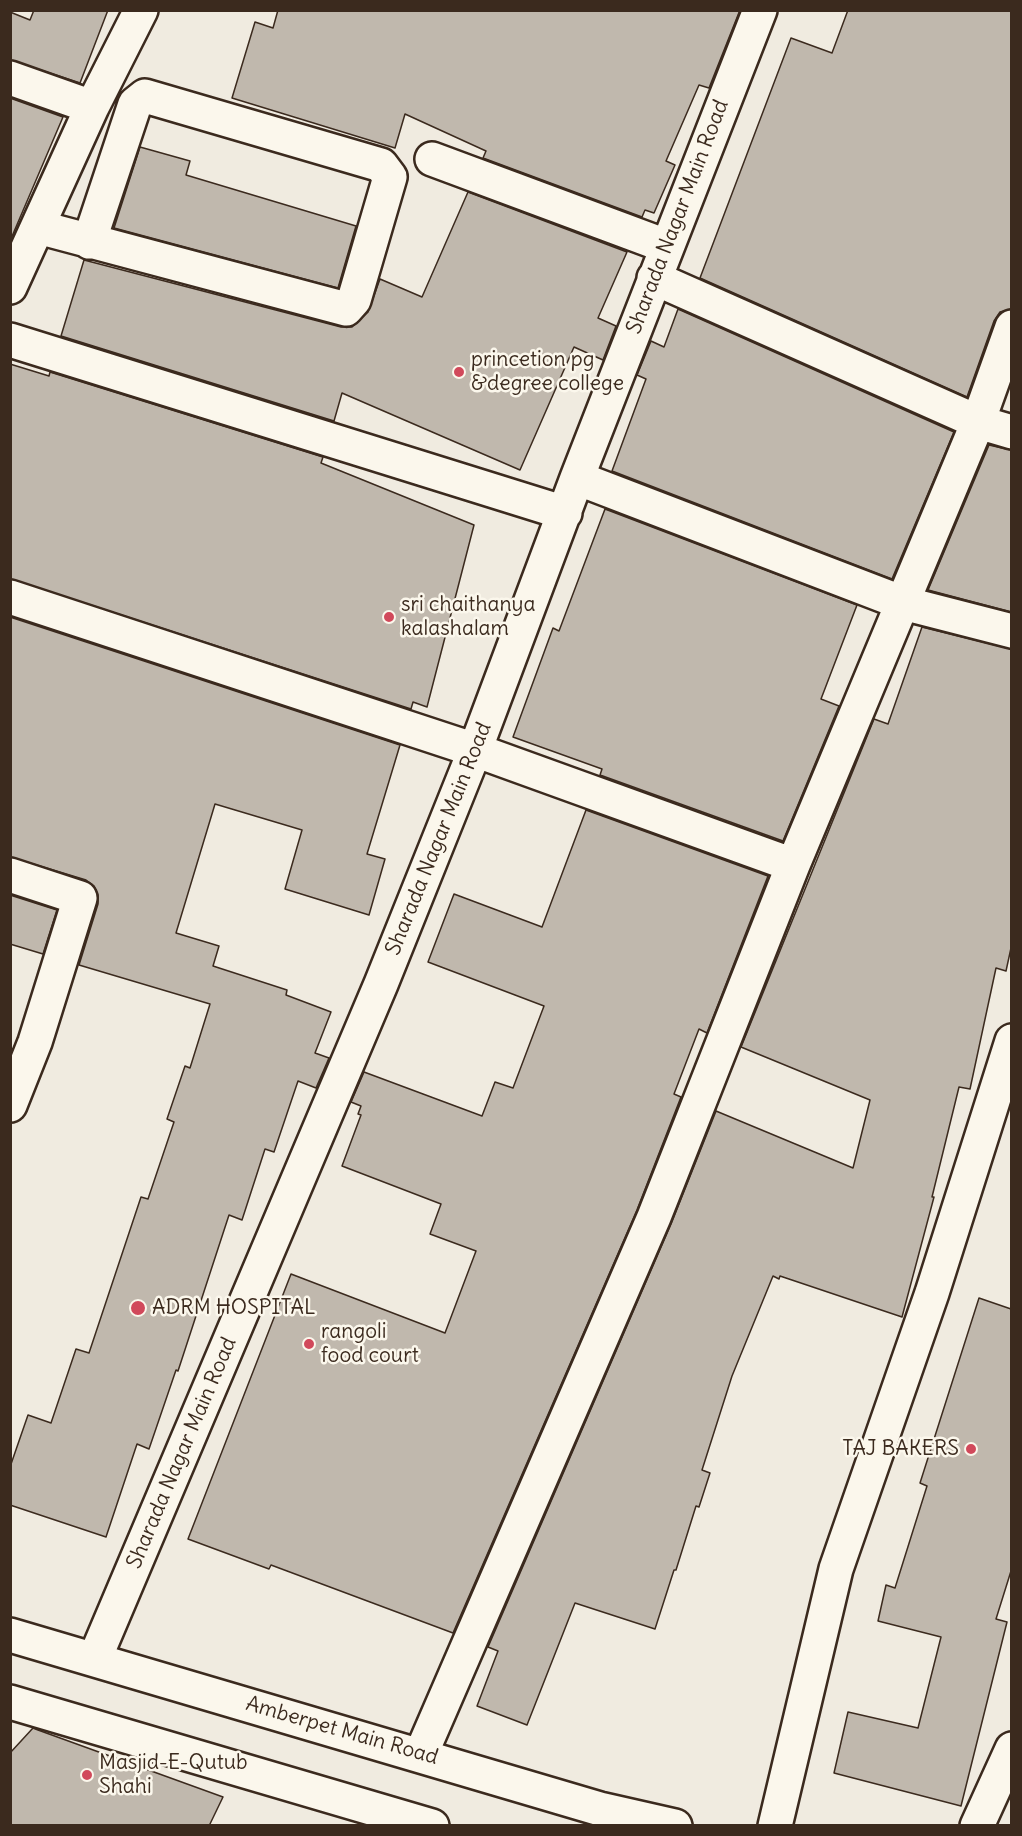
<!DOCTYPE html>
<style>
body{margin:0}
#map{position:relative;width:1022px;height:1836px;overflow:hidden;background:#f0ebe0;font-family:Delius,sans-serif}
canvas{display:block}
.frame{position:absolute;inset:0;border:12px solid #3b2a1e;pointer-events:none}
</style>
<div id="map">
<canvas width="1022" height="1836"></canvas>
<div class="frame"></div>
</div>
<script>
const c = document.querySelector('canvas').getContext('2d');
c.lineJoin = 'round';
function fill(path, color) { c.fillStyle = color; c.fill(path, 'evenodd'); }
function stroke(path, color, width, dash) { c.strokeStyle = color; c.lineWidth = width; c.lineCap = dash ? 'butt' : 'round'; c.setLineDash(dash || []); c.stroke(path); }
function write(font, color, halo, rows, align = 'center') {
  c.font = font + ' Delius,sans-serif'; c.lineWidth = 5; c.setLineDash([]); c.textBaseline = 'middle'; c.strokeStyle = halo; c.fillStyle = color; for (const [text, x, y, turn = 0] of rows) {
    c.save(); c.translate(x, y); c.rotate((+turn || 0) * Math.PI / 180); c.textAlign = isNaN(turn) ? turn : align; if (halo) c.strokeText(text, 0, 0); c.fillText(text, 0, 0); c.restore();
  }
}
const building = new Path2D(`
 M34 10H108L80 83 10 60V12L30 20Z
 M278 10H740L709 88 699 85 666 161 675 165 654 213 645 210 642 217 483 158 486 151 405 114 395 148 232 98 255 22 273 28Z
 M848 10H1011V309L1000 312 994 321 967 397 700 278 791 38 832 53Z
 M10 98 63 117 10 241Z
 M140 147 190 161 186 175 356 226 338 288 114 228Z
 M468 192 627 252 598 318 616 326 603 360 574 347 520 470 342 393 334 421 61 336 84 260 341 327H352L368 312 380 279 422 297Z
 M678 309 954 432 892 579 612 471 646 379 637 375 651 341 664 347Z
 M10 364 49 376 50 372 323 457 321 463 474 525 427 707 413 702 411 709 10 579Z
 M989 445 1011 450V612L928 590Z
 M605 509 857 605 821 699 839 706 783 841 600 775 602 769 513 737 553 628 559 631Z
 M10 617 400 745 367 854 385 859 369 915 285 889 302 830 215 804 176 933 219 946 213 966 287 990 286 995 331 1012 315 1053 329 1058 316 1088 298 1081 274 1152 265 1149 242 1220 229 1215 178 1371 176 1370 149 1449 137 1444 106 1537 10 1505V1467L28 1415 51 1423 76 1349 89 1353 141 1197 148 1199 174 1122 167 1119 185 1066 190 1068 210 1004 79 965 98 904V895L94 886 86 880 10 857Z
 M922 627 1011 649V948L1006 971 996 968 970 1089 959 1087 932 1197H934L902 1317 780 1276 779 1279 773 1276 732 1376 702 1470 710 1473 699 1507 696 1506 676 1570H674L655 1629 575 1603 527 1725 477 1706 498 1651 488 1647 671 1224 716 1111 853 1168 870 1100 741 1047 874 719 888 724Z
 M586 810 768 876 707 1033 699 1029 674 1094 681 1097 637 1210 453 1633 271 1565 269 1569 188 1539 291 1274 445 1333 476 1251 430 1234 441 1204 342 1166 361 1115 358 1114 361 1106 351 1102 364 1072 482 1116 495 1082 513 1088 544 1006 428 962 454 894 542 927Z
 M10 895 57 910 43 954 10 944Z
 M979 1298 1011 1309V1571L996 1619 1007 1622 961 1806 834 1773 848 1712 918 1728 941 1637 878 1621 886 1585 895 1588 927 1486 920 1483Z
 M33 1728 38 1730 223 1797 209 1826H10V1753Z`);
fill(building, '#c0b8ad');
stroke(building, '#3b2a1e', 1.5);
const minor = new Path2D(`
 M10 78 92 107
 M432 159 666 246
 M38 227 346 309 354 300 390 177 381 165 145 96 135 104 89 242
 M654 278 978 422 1012 432
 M10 287 92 107 141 10
 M10 340 565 513
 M577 478 903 603 1012 631
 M10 597 475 750 793 865
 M10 875 80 898 35 1042 10 1105
 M95 1658 381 984 475 750 577 478 760 10
 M421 1754 654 1217 793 865 978 422 1012 327
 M775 1826 836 1569 932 1293 1012 1041
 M977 1826 1012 1749`);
const highway = new Path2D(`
 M10 1635 600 1809 675 1826
 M10 1702 432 1826`);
stroke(minor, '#3b2a1e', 38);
stroke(highway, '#3b2a1e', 38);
stroke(minor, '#fbf7ec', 33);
stroke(highway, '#fbf7ec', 33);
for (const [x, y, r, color] of [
 [459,372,6,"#d1495b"],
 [389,617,6,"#d1495b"],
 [138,1308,8,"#d1495b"],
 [309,1344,6,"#d1495b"],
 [971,1449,6,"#d1495b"],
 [87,1775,6,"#d1495b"]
]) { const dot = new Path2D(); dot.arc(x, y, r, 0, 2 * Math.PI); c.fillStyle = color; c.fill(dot); stroke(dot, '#fbf7ec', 2); }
write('21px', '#3b2a1e', '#fbf7ec', [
 ["Sharada Nagar Main Road",678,217,-69],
 ["Sharada Nagar Main Road",439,839,-68],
 ["Sharada Nagar Main Road",182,1453,-67],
 ["Amberpet Main Road",342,1731,16]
]);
write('21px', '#3b2a1e', '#fbf7ec', [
 ["princetion pg",471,360],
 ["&degree college",471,384],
 ["sri chaithanya",401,605],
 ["kalashalam",401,629],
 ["ADRM HOSPITAL",152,1308],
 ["rangoli",321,1332],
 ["food court",321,1356],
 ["TAJ BAKERS",959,1449,"right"],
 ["Masjid-E-Qutub",99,1763],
 ["Shahi",99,1787]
], 'left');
</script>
